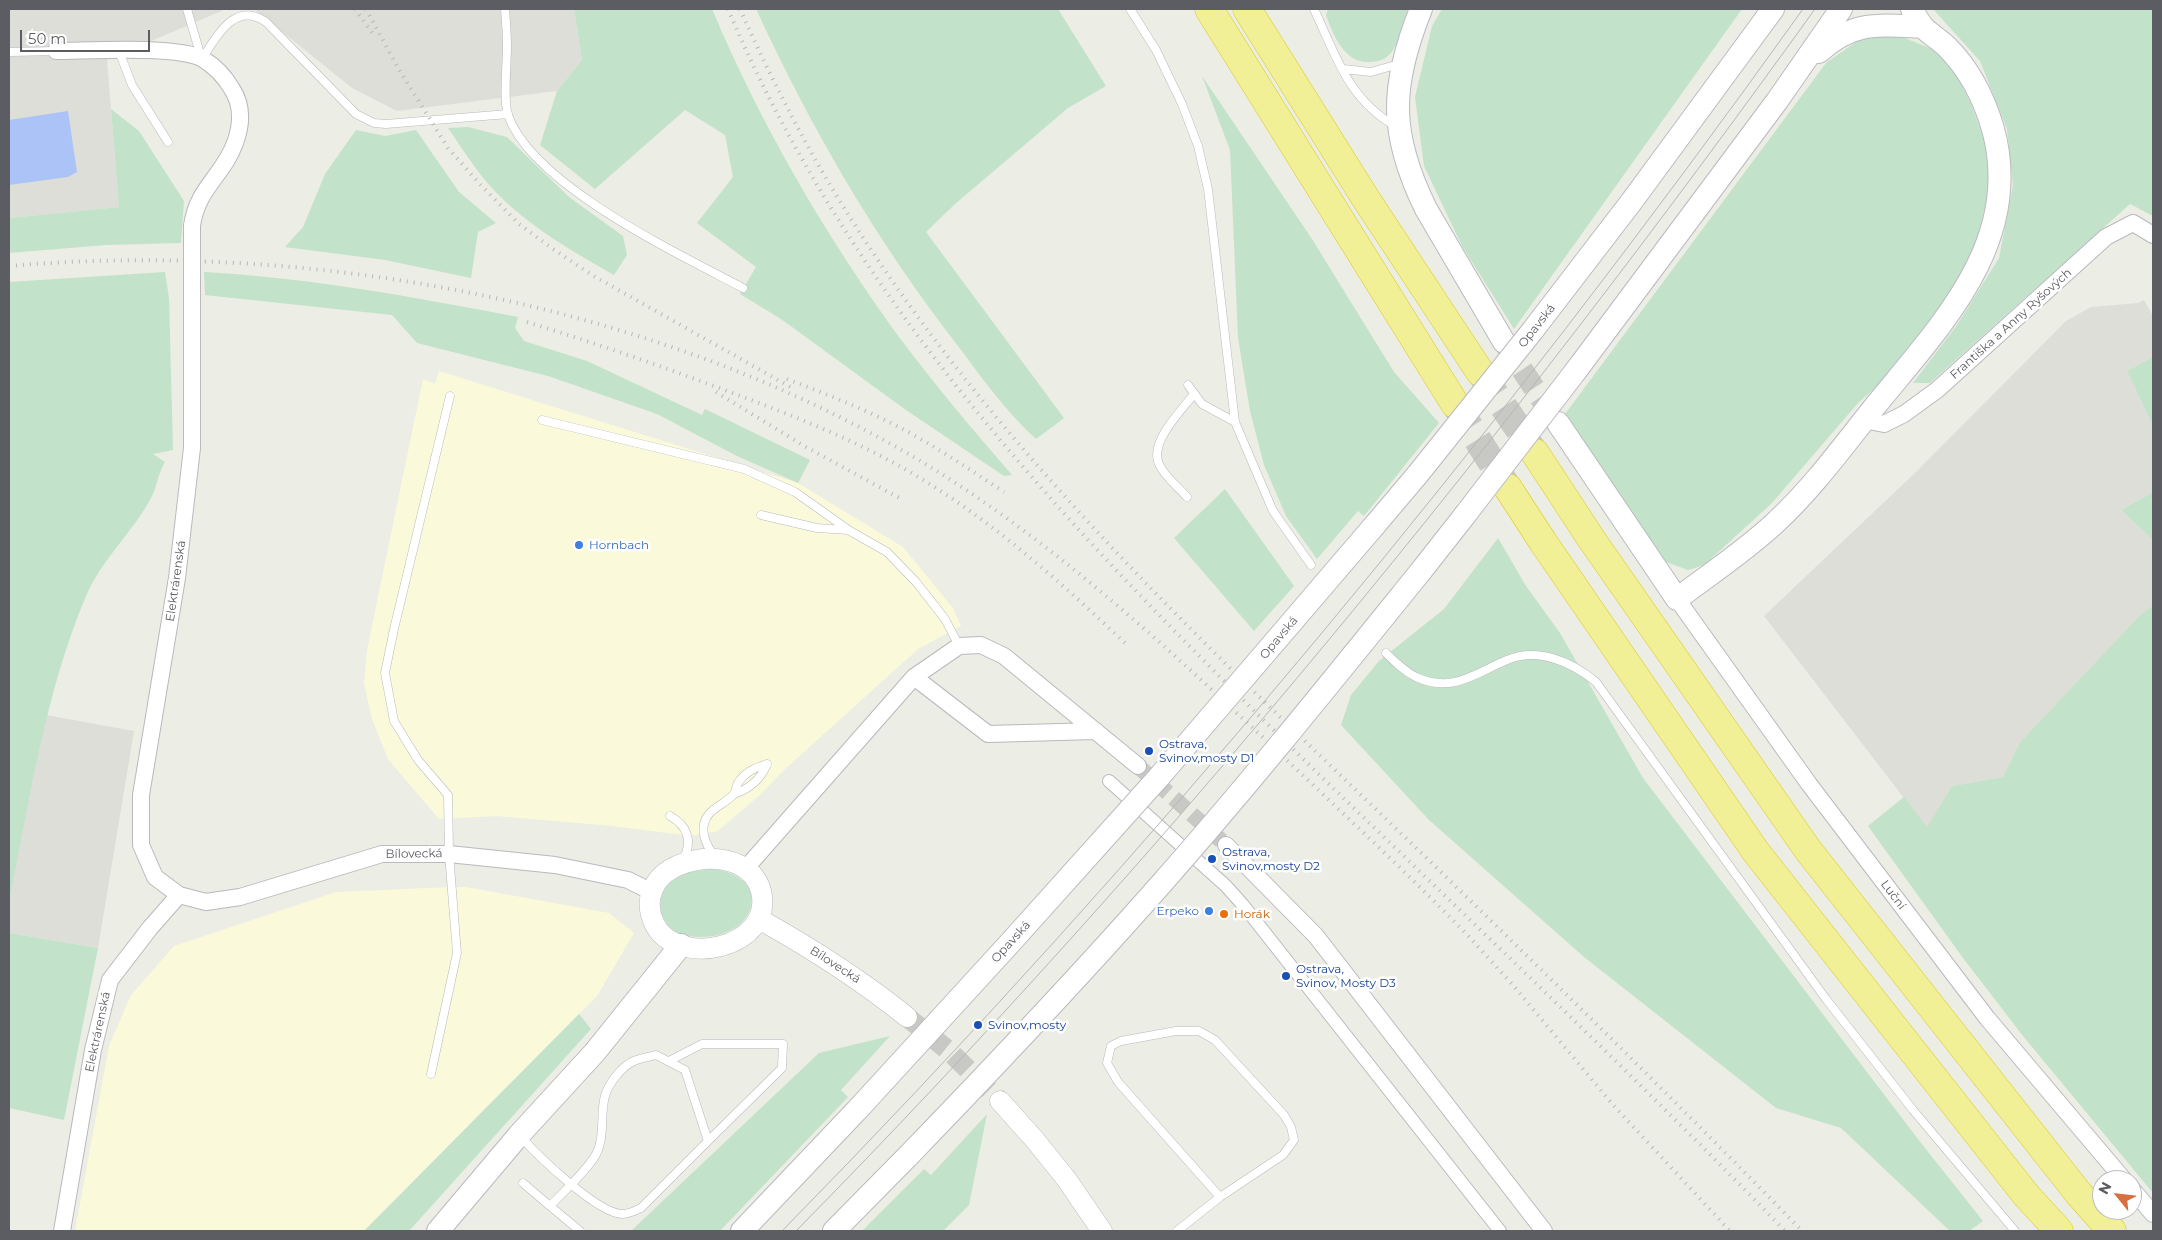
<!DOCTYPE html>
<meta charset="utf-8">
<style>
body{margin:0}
#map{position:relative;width:2162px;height:1240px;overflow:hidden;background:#ecede4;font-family:Montserrat,sans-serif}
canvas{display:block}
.frame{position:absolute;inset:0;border:10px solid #5c5d63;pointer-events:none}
.north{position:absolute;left:2092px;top:1170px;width:50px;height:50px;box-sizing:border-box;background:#fff;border:1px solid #bebec1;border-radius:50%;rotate:299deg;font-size:14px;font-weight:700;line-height:20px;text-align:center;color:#5c5d63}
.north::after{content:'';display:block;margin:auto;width:18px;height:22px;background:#d77040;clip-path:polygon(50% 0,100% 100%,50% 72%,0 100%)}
.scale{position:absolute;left:20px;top:30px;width:130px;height:22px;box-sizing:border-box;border:2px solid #5c5d63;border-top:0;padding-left:6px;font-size:15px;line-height:18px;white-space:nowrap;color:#5c5d63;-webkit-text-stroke:4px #fff;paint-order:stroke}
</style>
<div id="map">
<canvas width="2162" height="1240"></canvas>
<div class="frame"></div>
<div class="north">N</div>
<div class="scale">50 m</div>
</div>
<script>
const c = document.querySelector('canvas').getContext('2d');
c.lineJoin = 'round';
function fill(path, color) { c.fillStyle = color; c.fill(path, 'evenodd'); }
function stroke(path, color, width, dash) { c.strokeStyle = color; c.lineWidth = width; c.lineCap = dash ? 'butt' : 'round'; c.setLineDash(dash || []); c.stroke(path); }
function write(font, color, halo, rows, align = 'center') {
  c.font = font + ' Montserrat,sans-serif'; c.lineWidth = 5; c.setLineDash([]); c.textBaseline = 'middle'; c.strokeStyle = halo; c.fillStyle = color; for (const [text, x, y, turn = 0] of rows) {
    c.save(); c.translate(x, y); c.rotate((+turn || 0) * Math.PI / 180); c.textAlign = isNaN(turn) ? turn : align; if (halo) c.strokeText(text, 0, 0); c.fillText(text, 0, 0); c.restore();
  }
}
fill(new Path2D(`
 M439 371 798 483 903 547 953 608 961 626 918 649 784 770 762 793 718 831 691 836 612 826 497 816 439 819 388 759 372 719 364 683 367 650 423 379 435 384Z
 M451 887H466L609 913 634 933 597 996 364 1231H75L109 1046 131 995 174 946 336 892Z`), '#fafadb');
fill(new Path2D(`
 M9 9H226L107 60 119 207 9 218Z
 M254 9H574L582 60 557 91 397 111 352 88Z
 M2144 300 2153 316V357L2127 371 2153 426V492L2121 510 2153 540V605L2141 614 2020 742 2003 777 1952 786 1927 828 1764 616 1917 471 2066 321 2091 307 2138 303Z
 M46 715 134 731 98 948 9 933V891Z`), '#deded8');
fill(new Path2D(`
 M574 9H712C761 125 825 235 899 337 935 385 973 430 1012 475L1004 476 906 410 781 319 740 294 756 267 697 223 733 177 725 135 685 110 595 189 540 145 557 91 582 60Z
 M756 9H1058L1106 86 1068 108 955 204 926 232 1064 418 1036 439C1007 413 982 378 958 346 876 240 812 130 756 9Z
 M1328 9H1408C1402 22 1400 41 1391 53 1386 59 1378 62 1370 62 1345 64 1333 35 1326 15Z
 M1442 9H1742L1514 329 1462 246 1424 166 1415 97 1432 26Z
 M1933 9H2153V216L2130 204 1930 383H1913L1957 325 1999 258 2013 185 2007 129 1980 61Z
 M1900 36 1932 49 1955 72 1971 104 1986 144 1990 186 1972 259 1941 310 1885 379 1858 403 1772 503 1704 565 1688 570 1666 562 1565 414 1826 63 1863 37Z
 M1202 76 1312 239 1394 372 1439 423 1364 516 1358 511 1317 559 1286 516 1264 465 1250 411 1238 338 1230 150Z
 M111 109 139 131 184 201 181 243 106 245 9 253V218L119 207Z
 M468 127 507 137 569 197 623 236 627 255 614 275C568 249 518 220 484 179 471 163 460 145 448 128Z
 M356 130 385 136 416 130 459 192 496 223 478 232 471 278 385 260 285 247 303 227 325 174Z
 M165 272 169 298 173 450 153 454 165 462C158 473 157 487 151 498 133 532 102 559 86 596 45 693 30 798 9 901V282Z
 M204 272C310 278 414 297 518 317L515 328 524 341 587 361 702 415 705 409 810 460 798 483 737 456 657 414 548 376 417 343 392 315 205 295Z
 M2153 357V426L2127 371Z
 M1225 489 1294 586 1254 631 1174 538Z
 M2153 492V540L2121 510Z
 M1498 538 1526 586 1560 633 1643 778 1921 1143 1983 1221 1969 1231H1950L1841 1128 1776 1108 1584 957 1429 820 1341 725 1351 695 1379 661 1444 609Z
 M2153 605V1193L2023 1036 1963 958 1868 826 1904 797 1927 827 1952 786 2003 777 2020 742 2141 614Z
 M710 869C778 874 758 946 688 936 662 932 650 899 671 882 682 872 697 871 710 869Z
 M9 933 98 948 64 1120 9 1108Z
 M579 1014 591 1029 409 1231H364Z
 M890 1036 841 1090 848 1097 720 1231H631L819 1053Z
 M987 1114 969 1205 943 1231H862L924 1169 931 1175Z`), '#c3e2ca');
fill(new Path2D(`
 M68 111 77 172 68 177 9 185V120Z`), '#abc3f6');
stroke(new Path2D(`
 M1138 766 1226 845`), '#c8c9c4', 16, [16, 8]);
stroke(new Path2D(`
 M907 1017 949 1051 1000 1101`), '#c8c9c4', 20, [20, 10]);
stroke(new Path2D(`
 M1504 342 1557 423`), '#c8c9c4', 22, [22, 11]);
stroke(new Path2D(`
 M1480 372 1535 453
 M1455 404 1508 488`), '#c8c9c4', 28, [28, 14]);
const service = new Path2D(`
 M187 9 201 57
 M505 9C506 21 507 34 507 47 507 64 503 100 508 115 532 185 679 254 743 288
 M1130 9 1156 50 1182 104 1198 146 1208 189 1235 422 1273 511 1311 565
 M1314 9C1336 56 1349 101 1397 127
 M119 51 132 85 168 142
 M9 52 56 51
 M202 59C216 37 235 0 266 22L356 114 374 123 386 124 508 114
 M1343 69 1371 72 1399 64
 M1188 385 1202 404 1235 422
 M542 420 744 469 795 492 850 531 887 552 916 582 945 619 959 646
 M1187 497C1178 487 1164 476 1159 464 1149 442 1181 411 1194 394
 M761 515 817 528 848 530
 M1386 653C1395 662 1404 671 1416 677 1453 694 1475 673 1507 660 1538 647 1572 662 1596 682L1826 999 1913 1110 2015 1231
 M734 794C749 789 761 779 767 764
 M670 816C688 826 693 841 683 860
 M715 856C705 845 698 827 709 814 716 806 727 802 734 794 736 791 736 786 738 783 744 773 756 767 767 764
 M669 1061 702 1044H783L782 1068 708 1141
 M431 1074 457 953 449 854 448 795 418 760 394 721 385 673 394 629 450 396
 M521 1137C538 1156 597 1213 622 1214 629 1214 635 1211 641 1208L708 1141 685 1070 656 1055C649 1057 641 1058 634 1061 622 1066 608 1084 605 1096 600 1113 605 1133 598 1150 593 1165 562 1193 550 1206L580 1231
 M523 1183 550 1206
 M1177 1231 1220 1197 1283 1155 1294 1140 1291 1127 1284 1115 1215 1040 1199 1031H1176L1121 1041 1111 1046 1107 1063 1118 1082 1220 1197`);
const pedestrian = new Path2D(`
 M1109 781 1226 886 1243 905 1500 1231`);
const minor = new Path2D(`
 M56 51C88 51 178 45 203 59 216 67 225 77 232 89 243 106 242 124 235 143 223 176 197 188 192 226
 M192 292V448L177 578 141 795V845L155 877 179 895 206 902 240 897 382 854H449L555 865 628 880 652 892
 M1864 420 1884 424 1904 414 1937 390 2106 237 2133 223 2153 235
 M1677 599 1809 784 1987 1018 2124 1180
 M914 677 988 734 1096 731
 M1226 845 1316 936 1544 1231
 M746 868 914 677 959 646 981 645 1004 656 1138 766
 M2132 1189 2153 1214
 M62 1231 93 1050 110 980 150 928 179 895`);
const tertiary = new Path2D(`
 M703 859C727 857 754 865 761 891 775 948 676 970 654 923 649 912 648 900 653 889 661 869 682 862 703 859Z
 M759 919C811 948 861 980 907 1017
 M1000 1101 1035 1140 1067 1180 1102 1231`);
const secondary = new Path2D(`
 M1421 9C1390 86 1389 134 1426 209L1504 342
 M1819 52C1854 20 1880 25 1923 27
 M1533 330 1632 201 1773 9
 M1578 368 1777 101 1841 9
 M1558 423 1677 599C1710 574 1745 551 1775 523 1813 488 1844 445 1876 405 1941 325 2024 241 1993 129 1984 98 1970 70 1947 47 1940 40 1931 35 1924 28 1919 23 1915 15 1912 9
 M1374 526 1418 474
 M1421 571 1465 515
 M438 1231 519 1135 595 1052 681 945
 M742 1231 859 1108
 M834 1231 909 1155`);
const motorway = new Path2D(`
 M1209 9 1455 404
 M1247 9 1366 199 1480 372
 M1535 453 1592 540 1808 850 2079 1194 2112 1231
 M1508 488 1543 542 1756 852 2026 1195 2059 1231`);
stroke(service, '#b9b9be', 9);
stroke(pedestrian, '#b9b9be', 14);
stroke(minor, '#b9b9be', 18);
stroke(tertiary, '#b9b9be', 21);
stroke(secondary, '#b9bac0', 24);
stroke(motorway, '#d9cb18', 29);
stroke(service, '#fff', 8);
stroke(pedestrian, '#fff', 12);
stroke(minor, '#fff', 16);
stroke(tertiary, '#fff', 20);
stroke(secondary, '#fff', 22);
stroke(motorway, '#f2f096', 28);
stroke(new Path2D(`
 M782 1231C1154 852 1494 441 1803 9
 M796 1231C1169 852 1505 440 1815 9`), '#b6b6b7', 1);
stroke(new Path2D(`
 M355 9 373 34
 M366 9 398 68 448 148 479 183 519 224 553 249 592 275 794 389
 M728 9C857 316 1094 556 1330 785 1482 932 1637 1078 1785 1231
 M740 9C772 81 809 153 851 219 994 445 1191 632 1383 816 1525 953 1665 1090 1802 1231
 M9 266C319 239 674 307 940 473 1062 550 1168 648 1272 746 1339 810 1408 873 1472 940L1512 984 1614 1106 1730 1231
 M527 322C595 343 661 366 727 391 794 416 859 441 920 478 996 524 1064 585 1128 646
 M787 379C831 396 875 413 917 437 947 454 975 473 1004 492
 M716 392 806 447 903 500`), '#b6b6b7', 4, [1, 6]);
const minorBridge = new Path2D(`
 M192 292V226`);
const secondaryBridge = new Path2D(`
 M1418 474 1533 330
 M1465 515 1578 368
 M859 1108 1010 943 1159 777 1374 526
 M909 1155C995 1066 1080 976 1162 883 1251 782 1336 676 1421 571`);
stroke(minorBridge, '#b9b9be', 18, []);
stroke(secondaryBridge, '#b9bac0', 24, []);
stroke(minorBridge, '#fff', 16);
stroke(secondaryBridge, '#fff', 22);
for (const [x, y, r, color] of [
 [579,545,5,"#3f7fe0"],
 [1149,751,5,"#1a4fb4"],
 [1212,859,5,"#1a4fb4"],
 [1209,911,5,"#3f7fe0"],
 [1224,914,5,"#e8710a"],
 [1286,976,5,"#1a4fb4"],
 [978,1025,5,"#1a4fb4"]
]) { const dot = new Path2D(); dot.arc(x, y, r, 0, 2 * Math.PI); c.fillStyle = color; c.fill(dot); stroke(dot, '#fff', 2); }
write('12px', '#5c5d63', '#fff', [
 ["Františka a Anny Ryšových",2011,324,-42],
 ["Opavská",1537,326,-52],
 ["Elektrárenská",176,581,-82],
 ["Opavská",1279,638,-50],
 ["Bílovecká",414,854,-1],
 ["Luční",1893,895,53],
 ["Opavská",1011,942,-48],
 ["Bílovecká",835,965,33],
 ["Elektrárenská",98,1032,-78]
]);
write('12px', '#366cbe', '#fff', [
 ["Hornbach",589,545],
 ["Erpeko",1199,911,"right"]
], 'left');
write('12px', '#164399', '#fff', [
 ["Ostrava,",1159,744],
 ["Svinov,mosty D1",1159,758],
 ["Ostrava,",1222,852],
 ["Svinov,mosty D2",1222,866],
 ["Ostrava,",1296,969],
 ["Svinov, Mosty D3",1296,983],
 ["Svinov,mosty",988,1025]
], 'left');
write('12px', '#c56008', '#fff', [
 ["Horák",1234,914]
], 'left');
</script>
